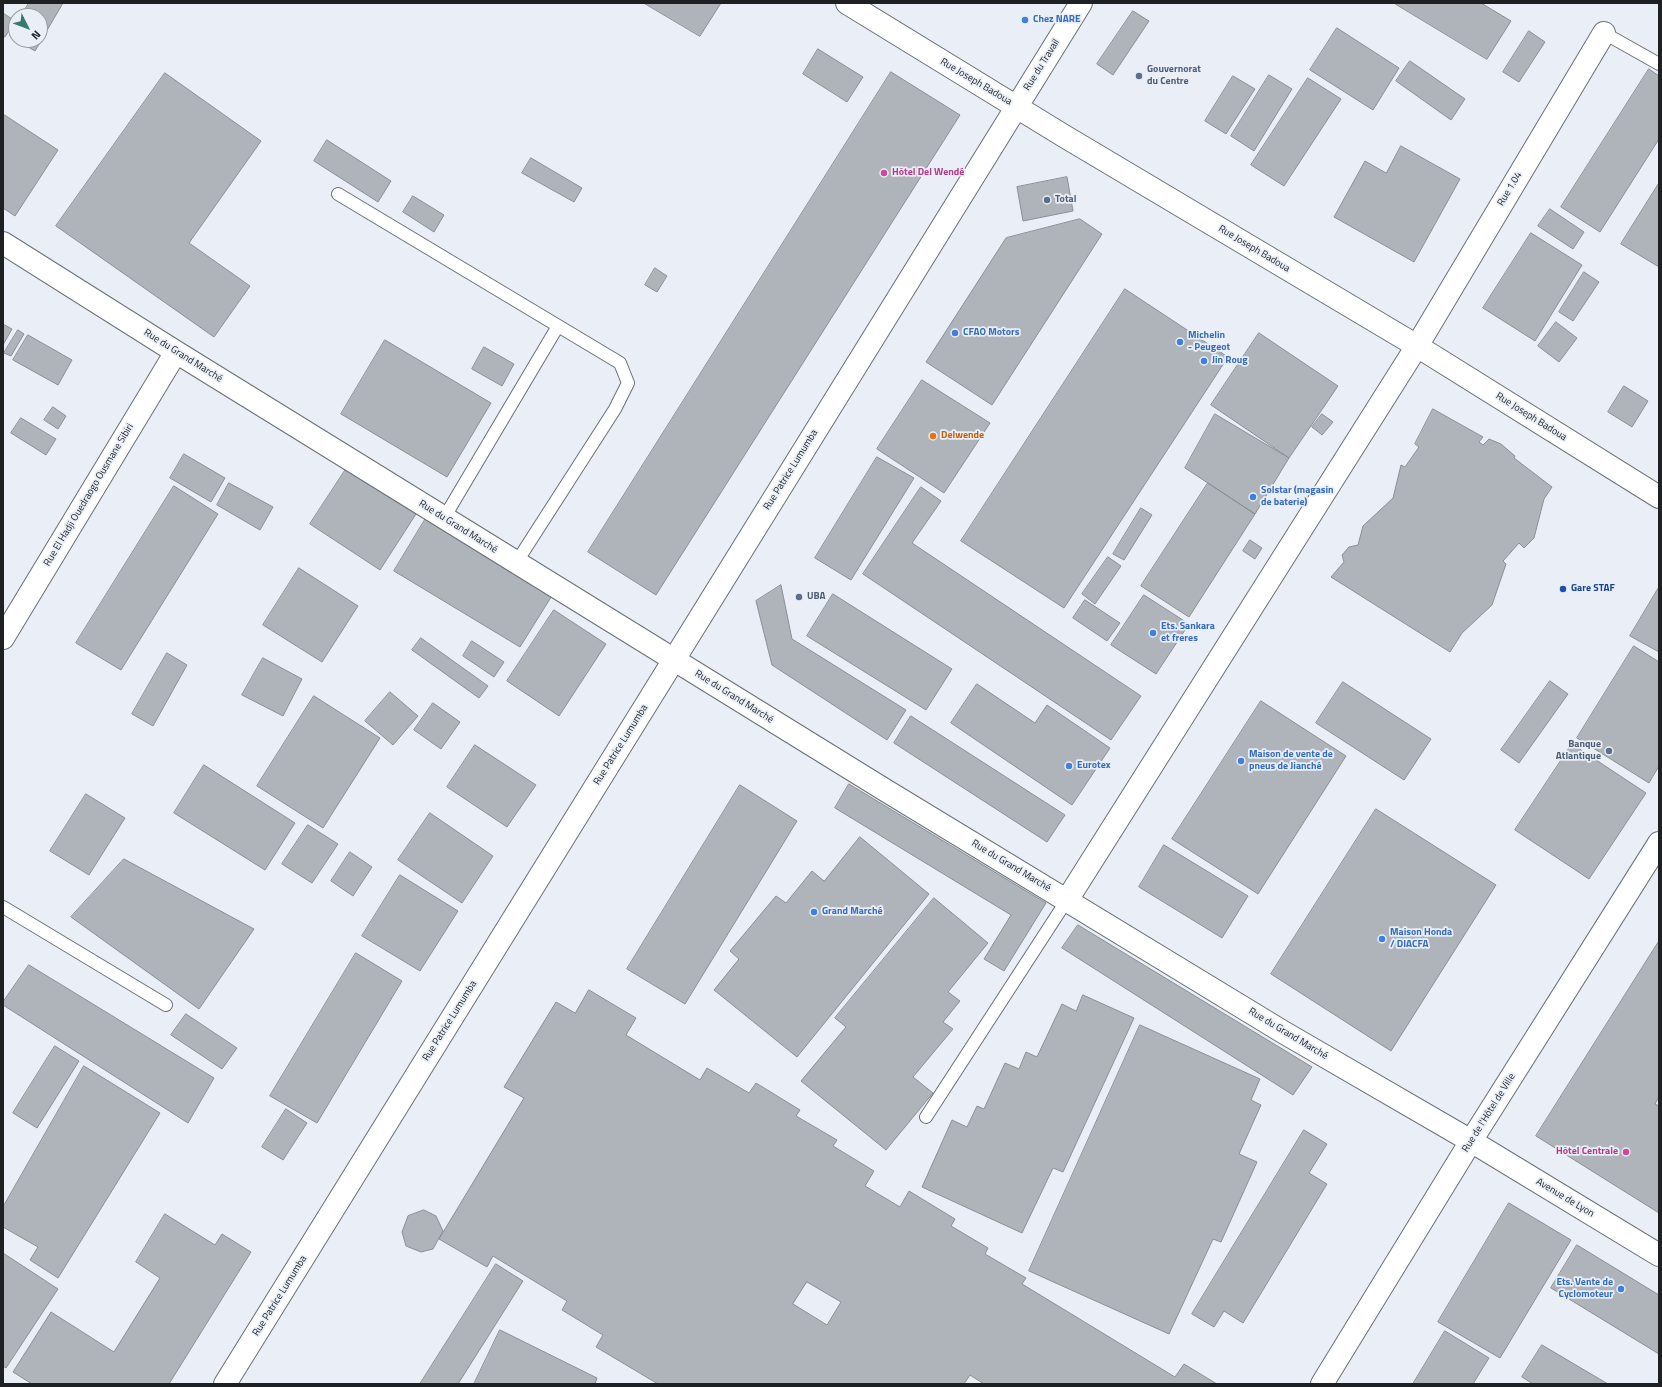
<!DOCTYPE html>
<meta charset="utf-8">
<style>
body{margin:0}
#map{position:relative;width:1662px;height:1387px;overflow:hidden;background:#eaeff7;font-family:"Titillium Web",sans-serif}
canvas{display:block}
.frame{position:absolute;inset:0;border:4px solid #1e2023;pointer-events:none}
.north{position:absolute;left:8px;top:8px;width:40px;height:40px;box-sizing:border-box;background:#eaeff7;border:1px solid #989ca2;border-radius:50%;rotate:132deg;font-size:11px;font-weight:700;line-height:16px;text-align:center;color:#1e2023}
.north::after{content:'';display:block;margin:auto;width:14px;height:18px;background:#387a6c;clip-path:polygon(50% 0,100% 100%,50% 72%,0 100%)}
</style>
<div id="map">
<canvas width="1662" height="1387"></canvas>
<div class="frame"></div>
<div class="north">N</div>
</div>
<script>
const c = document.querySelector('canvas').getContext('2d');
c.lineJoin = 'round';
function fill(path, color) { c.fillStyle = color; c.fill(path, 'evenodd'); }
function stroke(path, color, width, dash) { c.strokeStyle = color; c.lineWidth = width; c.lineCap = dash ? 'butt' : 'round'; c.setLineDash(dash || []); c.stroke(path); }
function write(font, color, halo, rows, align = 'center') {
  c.font = font + ' "Titillium Web",sans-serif'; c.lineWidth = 3.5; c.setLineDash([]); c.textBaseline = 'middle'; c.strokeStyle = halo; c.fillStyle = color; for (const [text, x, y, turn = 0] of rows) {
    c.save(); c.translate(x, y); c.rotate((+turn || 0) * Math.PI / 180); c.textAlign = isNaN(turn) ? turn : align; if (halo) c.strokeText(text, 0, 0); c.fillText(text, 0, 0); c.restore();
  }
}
const building = new Path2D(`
 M29 3H63L35 51 16 40H40V16H21Z
 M644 3H721L700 36Z
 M1394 3H1481L1511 21 1487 59Z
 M1133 11 1149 21 1113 75 1097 64Z
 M3 13 15 21 5 37 3 36Z
 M16 25V40L10 36Z
 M1337 28 1399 68 1373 110 1310 70Z
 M1529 31 1545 42 1519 82 1503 72Z
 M818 49 863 77 847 102 803 74Z
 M1410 61 1465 99 1451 120 1396 81Z
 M1649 69 1659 76V139L1600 232 1561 207Z
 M891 72 960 115 656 595 588 552Z
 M165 73 261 141 189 243 250 286 214 337 56 226Z
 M1269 75 1292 89 1254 151 1231 136Z
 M1233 76 1255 89 1226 134 1205 121Z
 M1308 78 1341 99 1284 186 1251 165Z
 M3 114 58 150 15 216 3 208Z
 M327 140 391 181 378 202 314 161Z
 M1401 146 1460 179 1414 262 1334 217 1365 161 1386 173Z
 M531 158 582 188 574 202 522 173Z
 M1067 177 1073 211 1023 221 1017 187Z
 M1659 183V267L1621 244Z
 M413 196 444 215 434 232 403 212Z
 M1550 209 1584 232 1573 249 1538 226Z
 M1080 219 1102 234 992 405 926 362 1006 238Z
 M1531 233 1582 265 1535 341 1483 308Z
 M655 268 667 276 657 292 645 285Z
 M1584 272 1599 282 1573 321 1559 312Z
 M1125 289 1228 357 1064 608 961 541Z
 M1556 322 1577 338 1559 362 1538 346Z
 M3 324 12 329 3 345Z
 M18 330 24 334 11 356 4 353Z
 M1259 333 1338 386 1289 458 1211 405Z
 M28 335 72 360 58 385 13 360Z
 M385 340 491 403 447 477 341 414Z
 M484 347 514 364 502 386 472 369Z
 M922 380 990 423 944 493 877 449Z
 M1624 386 1648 401 1632 427 1608 412Z
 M53 407 66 416 58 429 44 420Z
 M1433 409 1483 437 1479 442 1483 445 1489 439 1501 444 1515 456 1514 458 1552 487 1544 499 1534 538 1524 548 1519 543 1503 561 1506 564 1492 605 1462 633 1450 652 1331 577 1344 562 1342 555 1349 547 1358 545 1363 526 1393 498 1401 465 1405 467 1419 447 1415 444Z
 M1215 414 1289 458 1255 514 1185 468Z
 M1322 414 1333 422 1322 435 1312 427Z
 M21 418 56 439 46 455 11 433Z
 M184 454 225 478 211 502 170 478Z
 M877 457 914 478 851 580 815 558Z
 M346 469 416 514 380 570 310 524Z
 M229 483 273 507 260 530 217 505Z
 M1208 483 1255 514 1189 617 1141 586Z
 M174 486 218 514 121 670 76 643Z
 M921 487 941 501 912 543 1141 696 1111 740 863 574Z
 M1141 508 1152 515 1124 560 1113 554Z
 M426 518 553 594 520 647 394 571Z
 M1250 540 1262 548 1255 559 1243 551Z
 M1108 557 1121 566 1095 604 1082 594Z
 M299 568 358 606 322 662 263 625Z
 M781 585 792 639 906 710 887 740 772 665 756 601Z
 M1659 587V652L1630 636Z
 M833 594 952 669 926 710 807 636Z
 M1144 595 1189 624 1156 674 1111 645Z
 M1085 600 1120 623 1107 641 1073 618Z
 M554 610 606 644 559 716 507 681Z
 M421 638 488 686 479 698 412 650Z
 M472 641 504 662 494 677 463 656Z
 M1634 646 1659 662V766L1649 783 1577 738Z
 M167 653 187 665 153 726 132 714Z
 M263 658 302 679 283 716 242 695Z
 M1550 681 1568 694 1519 763 1501 750Z
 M1343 682 1431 739 1404 780 1316 723Z
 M977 684 1035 723 1047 705 1110 748 1072 805 951 723Z
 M390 692 418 716 393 745 365 721Z
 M314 696 380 738 323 828 257 786Z
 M1261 701 1346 756 1258 894 1172 839Z
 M433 703 460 722 441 749 414 730Z
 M911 716 1065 815 1047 842 894 743Z
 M1572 744 1646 793 1589 879 1515 830Z
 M475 745 536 785 507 827 447 787Z
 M204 765 295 823 265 870 174 813Z
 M849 784 1046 903 1004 971 984 959 1011 915 835 808Z
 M740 785 797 821 685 1004 627 969Z
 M86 794 125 818 89 875 50 851Z
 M1376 809 1496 885 1391 1051 1271 974Z
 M430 813 493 856 462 903 398 860Z
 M308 825 338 844 312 883 282 864Z
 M860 837 929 894 797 1057 714 990 739 959 730 951 776 896 786 903 812 871 824 881Z
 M1164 845 1248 896 1222 938 1139 887Z
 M350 852 372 867 353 896 331 881Z
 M124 859 254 929 199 1009 71 917Z
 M400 875 458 911 420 971 362 936Z
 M934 898 988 943 948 992 960 1001 943 1022 953 1029 913 1077 933 1093 886 1150 801 1081 846 1027 835 1018Z
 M1078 925 1312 1067 1293 1095 1062 948Z
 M1659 941V1097L1655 1104 1659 1106V1213L1536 1136Z
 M356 953 402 981 317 1123 270 1096Z
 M29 965 214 1078 188 1123 3 1005V1002Z
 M589 990 636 1018 626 1035 700 1080 707 1068 749 1093 756 1083 800 1110 796 1116 837 1140 833 1146 874 1171 865 1186 900 1207 909 1191 955 1219 951 1226 988 1248 985 1254 1026 1278 1022 1284 1175 1377 1184 1364 1217 1384H984L970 1375 964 1384H658L596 1347 603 1335 562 1310 567 1301 493 1256 487 1267 439 1239 524 1098 504 1087 556 1002 575 1013ZM807 1282 841 1302 827 1325 793 1304Z
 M1083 995 1134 1018 1063 1172 1053 1168 1022 1233 922 1187 952 1120 967 1127 977 1106 984 1109 1005 1063 1019 1069 1026 1052 1037 1057 1062 1004 1076 1011Z
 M186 1014 237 1048 222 1069 171 1035Z
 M1140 1025 1260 1079 1251 1100 1261 1105 1239 1154 1257 1162 1221 1242 1213 1239 1169 1334 1029 1271Z
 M55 1046 79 1061 37 1128 13 1113Z
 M84 1066 160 1113 58 1278 30 1260 38 1247 3 1227V1207Z
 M286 1109 307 1123 283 1160 262 1147Z
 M1304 1130 1327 1144 1309 1173 1327 1184 1243 1323 1224 1311 1214 1327 1192 1314Z
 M1509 1203 1571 1240 1500 1358 1438 1322Z
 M424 1210 436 1216 443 1231 433 1249 421 1252 406 1246 402 1232 408 1216Z
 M165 1214 215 1245 222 1234 251 1252 169 1384H32L13 1372 51 1312 114 1352 160 1278 136 1262Z
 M1577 1245 1659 1295V1354L1551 1288Z
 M3 1253 58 1289 6 1368 3 1366Z
 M496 1264 523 1281 458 1384H420Z
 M500 1330 597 1378 595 1384H474Z
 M1445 1331 1489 1358 1473 1384H1413Z
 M1542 1345 1608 1384H1533L1522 1377Z`);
fill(building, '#afb4bb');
stroke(building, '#8a8f96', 1);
const service = new Path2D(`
 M1604 33 1659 64
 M338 194 620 363 628 383 615 409 516 563
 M444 518 558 326
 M3 907 166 1005
 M926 1117 1067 900`);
const minor = new Path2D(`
 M847 3 1064 136 1417 346 1659 497
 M3 243 176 352 885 790 1283 1032 1471 1141 1659 1255
 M3 638 176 352
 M1067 900 1417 346 1604 33
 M225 1384 1081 3
 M1322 1384 1471 1141 1659 843`);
stroke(service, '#6b7077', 14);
stroke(minor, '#6b7077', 24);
stroke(service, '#fff', 12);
stroke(minor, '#fff', 22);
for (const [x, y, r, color] of [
 [1025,20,4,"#3f7fe0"],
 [1139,76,4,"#5c6f8a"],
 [884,173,4,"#d1479c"],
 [1047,200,4,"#5c6f8a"],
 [955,333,4,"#3f7fe0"],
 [1180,342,4,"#3f7fe0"],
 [1204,361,4,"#3f7fe0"],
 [933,436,4,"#e8710a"],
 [1253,497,4,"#3f7fe0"],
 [1563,589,4,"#1a4fb4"],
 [799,597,4,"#5c6f8a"],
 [1153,633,4,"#3f7fe0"],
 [1609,751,4,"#5c6f8a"],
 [1241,761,4,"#3f7fe0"],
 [1069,766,4,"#3f7fe0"],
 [814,912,4,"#3f7fe0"],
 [1382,939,4,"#3f7fe0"],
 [1626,1152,4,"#d1479c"],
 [1621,1289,4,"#3f7fe0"]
]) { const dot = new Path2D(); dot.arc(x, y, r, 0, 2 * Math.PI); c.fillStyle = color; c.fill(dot); stroke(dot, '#eaeff7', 1.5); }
write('bold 10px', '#366cbe', '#eaeff7', [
 ["Chez NARE",1033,20],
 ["CFAO Motors",963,333],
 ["Michelin",1188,336],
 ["- Peugeot",1188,348],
 ["Jin Roug",1212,361],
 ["Solstar (magasin",1261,491],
 ["de baterie)",1261,503],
 ["Ets. Sankara",1161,627],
 ["et freres",1161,639],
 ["Maison de vente de",1249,755],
 ["pneus de Jianché",1249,767],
 ["Eurotex",1077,766],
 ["Grand Marché",822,912],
 ["Maison Honda",1390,933],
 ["/ DIACFA",1390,945],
 ["Ets. Vente de",1613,1283,"right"],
 ["Cyclomoteur",1613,1295,"right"]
], 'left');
write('10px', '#1e2023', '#eaeff7', [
 ["Rue du Travail",1042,65,-58],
 ["Rue Joseph Badoua",976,82,31],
 ["Rue 1.04",1510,189,-59],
 ["Rue Joseph Badoua",1254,249,31],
 ["Rue du Grand Marché",183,356,32],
 ["Rue Joseph Badoua",1531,417,32],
 ["Rue Patrice Lumumba",791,470,-58],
 ["Rue El Hadji Ouedraogo Ousmane Sibiri",89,495,-59],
 ["Rue du Grand Marché",458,527,32],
 ["Rue du Grand Marché",734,697,32],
 ["Rue Patrice Lumumba",621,745,-58],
 ["Rue du Grand Marché",1011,866,31],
 ["Rue Patrice Lumumba",450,1021,-58],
 ["Rue du Grand Marché",1288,1034,31],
 ["Rue de l'Hôtel de Ville",1489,1113,-58],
 ["Avenue de Lyon",1565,1198,31],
 ["Rue Patrice Lumumba",280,1296,-58]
]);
write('bold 10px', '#4e5e75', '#eaeff7', [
 ["Gouvernorat",1147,70],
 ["du Centre",1147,82],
 ["Total",1055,200],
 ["UBA",807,597],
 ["Banque",1601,745,"right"],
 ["Atlantique",1601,757,"right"]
], 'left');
write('bold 10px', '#b23c85', '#eaeff7', [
 ["Hôtel Del Wendé",892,173],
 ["Hôtel Centrale",1618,1152,"right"]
], 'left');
write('bold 10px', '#c56008', '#eaeff7', [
 ["Delwende",941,436]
], 'left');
write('bold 10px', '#164399', '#eaeff7', [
 ["Gare STAF",1571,589]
], 'left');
</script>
